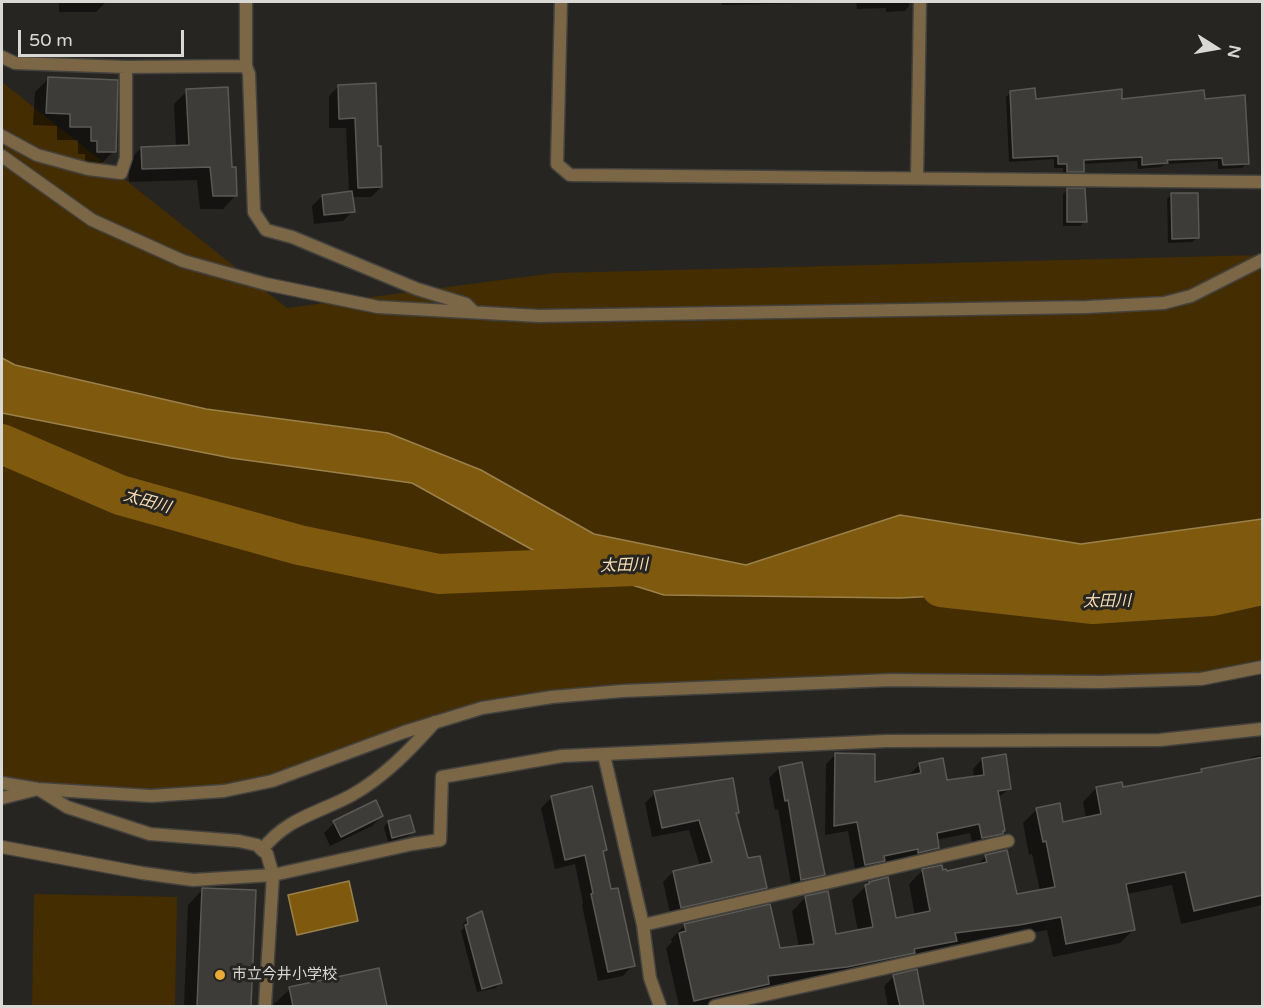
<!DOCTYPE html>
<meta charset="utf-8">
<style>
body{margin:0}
#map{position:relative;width:1264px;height:1008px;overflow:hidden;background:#272521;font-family:"Varela Round",sans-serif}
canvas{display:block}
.frame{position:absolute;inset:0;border:3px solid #d9d8d5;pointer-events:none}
.north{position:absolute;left:1186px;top:18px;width:60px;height:60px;-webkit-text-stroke:4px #272521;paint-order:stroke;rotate:101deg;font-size:16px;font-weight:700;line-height:24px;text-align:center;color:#d9d8d5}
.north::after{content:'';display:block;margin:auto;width:21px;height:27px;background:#d9d8d5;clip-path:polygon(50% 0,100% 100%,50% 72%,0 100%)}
.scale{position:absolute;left:18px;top:30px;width:166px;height:27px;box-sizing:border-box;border:3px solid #d9d8d5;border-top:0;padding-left:8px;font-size:18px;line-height:21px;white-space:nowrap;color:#d9d8d5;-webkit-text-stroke:4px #272521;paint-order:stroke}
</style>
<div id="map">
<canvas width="1264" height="1008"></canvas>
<div class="frame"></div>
<div class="north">N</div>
<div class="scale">50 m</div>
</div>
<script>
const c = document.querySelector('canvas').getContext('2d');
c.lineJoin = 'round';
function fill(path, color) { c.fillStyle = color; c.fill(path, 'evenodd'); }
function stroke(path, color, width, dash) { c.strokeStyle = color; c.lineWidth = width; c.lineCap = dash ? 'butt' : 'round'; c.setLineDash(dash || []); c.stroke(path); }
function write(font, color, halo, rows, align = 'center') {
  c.font = font + ' "Varela Round","Noto Sans JP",sans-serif'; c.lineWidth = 6; c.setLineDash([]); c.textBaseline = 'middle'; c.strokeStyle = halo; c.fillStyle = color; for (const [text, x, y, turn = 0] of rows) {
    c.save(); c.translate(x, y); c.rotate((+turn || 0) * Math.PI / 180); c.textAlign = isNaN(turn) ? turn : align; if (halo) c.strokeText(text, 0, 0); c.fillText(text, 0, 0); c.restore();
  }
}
fill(new Path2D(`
 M2 82 287 308 555 273 1262 255V667L1201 679 688 688 463 714 224 791 38 789 2 792Z
 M34 894 177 897 175 1006H32Z`), '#442d00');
const water = new Path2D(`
 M2 358 15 365 206 409 388 433 481 470 594 534 746 565 900 515 1081 544 1262 519V573L1197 582 900 598 664 595 549 559 412 483 231 458 2 413Z
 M349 881 358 921 297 935 288 895Z`);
fill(water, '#7f5a0e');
stroke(water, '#9a804a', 1.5);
fill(new Path2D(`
 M59 2H106L96 12H59Z
 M722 2H909V6L905 11 886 12V8L857 9 856 2 722 5Z
 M48 79 114 151 101 164 85 165V154H78V140H57V126L33 125 35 92Z
 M339 86 377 148 381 187 371 197H351L353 211 343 221 314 224 312 206 322 196 349 193 346 128H329V96Z
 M187 91 231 169 236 195 223 209H200L197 180 129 182 128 162 141 148 176 147 174 104Z
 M1011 92 1034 100H1203L1247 163 1242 168 1218 169V161L1165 164 1161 167 1138 169 1137 161 1082 164 1083 171 1078 176H1063V168H1054V159L1009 162 1006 97Z
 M1068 190 1085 221 1080 226H1063V194Z
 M1171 195 1197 238 1192 242 1168 243 1167 199Z
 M835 755 874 784 910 777V774L920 764 946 782 974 778 973 769 982 759 1010 788 998 798 1002 833 992 843 973 847 970 833 936 840 938 848 928 858H908L880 864 874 870 856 874 848 831 825 835 826 764Z
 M1262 755V905L1181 924 1172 885 1127 894 1134 929 1120 943 1053 957 1047 930 1004 938 951 945 942 954 832 980 764 988 754 998 709 1006H679L666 948 672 942 671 939 685 925 778 950 799 947 792 911 805 898 827 893 835 935 858 931 852 900 869 883 894 920 915 916 909 884 922 871 941 866 942 871 945 873 976 866 986 856 1016 896 1040 891 1032 854 1029 855 1023 823 1037 809 1062 824 1086 819 1083 802 1096 788 1121 783 1122 789 1198 774 1202 770 1247 761 1252 757Z
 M779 768 823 874 813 884 792 889 778 809 775 810 769 778Z
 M591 788 605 849 602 852 610 891 633 965 623 976 598 981 582 905 583 903 575 864 555 869 541 808 551 798Z
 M655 793 737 812 735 814 747 860 765 888 755 898 671 917 663 882 673 872 700 866 689 830 652 837 645 803Z
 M375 802 382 816 372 826 330 846 324 833 334 823Z
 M388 822 413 831 408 836 388 842 384 827Z
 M203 889 255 891 250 1006H184L188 905Z
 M468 919 500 983 496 988 477 992 461 931 464 928 463 924Z
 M378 970 386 1006H272L290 989Z
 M916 971 923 1006H888L884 986 894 976Z`), '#0007');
stroke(new Path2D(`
 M2 444 120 495 299 545 439 574 633 566
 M941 587 1093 604 1212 596 1262 585`), '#7f5a0e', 40);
const building = new Path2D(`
 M48 77 118 80 116 152H97V141H91V127H70V114L46 113Z
 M376 83 378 146H381L382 187 358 188 355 118 339 119 338 85Z
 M228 87 232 167H236L237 196H213L210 167 142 169 141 147 189 145 186 89Z
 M1035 88 1036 99 1122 89V99L1204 90 1205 99 1245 95 1249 164 1223 165 1222 158 1167 160 1168 163 1142 165V157L1084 160V172H1067V164H1058V156L1013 158 1010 91Z
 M1067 188H1085L1087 222H1067Z
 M352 191 355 212 324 215 322 195Z
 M1171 193H1198L1199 238 1172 239Z
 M835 753 875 754V782L921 773 919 763 943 758 947 780 984 775 982 758 1006 754 1011 789 998 791 1005 831H1003V834L982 838 979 824 937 833 939 848 918 853V849L884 856 885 861 865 865 857 822 834 826Z
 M1263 757V895L1194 911 1185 872 1126 884 1135 930 1066 944 1061 917 1019 925 955 933 957 941 914 949 915 953 847 967 768 976 769 984 694 1001 679 933 686 931 684 924 770 904 780 948 814 944 805 896 828 891 836 934 873 927 865 885 869 884V882L888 877 896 918 930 911 922 869 942 865 943 870 946 869 947 871 987 862 985 855 1007 850 1017 894 1055 887 1046 841 1043 842 1036 808 1060 803 1063 822 1101 814 1096 787 1122 782 1123 787 1202 772 1201 769Z
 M802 762 825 875 801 880 788 800 785 801 779 767Z
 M733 778 739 813H736L748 858 760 856 767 888 681 908 673 871 712 862 699 820 662 828 654 791Z
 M592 786 607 850 603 851 611 889 618 888 635 966 608 972 591 894 593 893 585 855 565 860 551 796Z
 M376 800 383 816 341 837 333 821Z
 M410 815 415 832 392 838 388 821Z
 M202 888 256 890 251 1006H197Z
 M482 911 502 983 482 989 465 925 468 924 467 918Z
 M379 968 387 1006H293L289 987Z
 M917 969 924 1006H900L893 975Z`);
fill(building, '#3e3c38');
stroke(building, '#5b5955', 1.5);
const service = new Path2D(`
 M262 850C286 818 319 813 352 795 384 777 411 749 435 722`);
const minor = new Path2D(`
 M246 2V66L249 74 254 212 266 230 292 237 417 289 466 304 474 312
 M561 2 557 164 570 175 1262 182
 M2 57 15 63 126 67 246 66
 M2 136 37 155 88 169 121 173 126 158V67
 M2 156 92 220 183 261 266 284 378 307 539 316 1087 307 1164 303 1191 296 1262 260
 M917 178 920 2
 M604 755 643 925 650 978 660 1006
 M2 783 38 789 151 796 224 791 272 781 404 732 482 708 552 697 622 691 891 680 1101 682 1201 679 1262 667
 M2 798 38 789 67 807 150 834 239 841 257 845 262 850 267 854 273 875 265 1006
 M2 847 142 873 193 880 273 875 413 844 440 840 442 777 562 756 886 741 1160 740 1262 729
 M643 925 1008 841
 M715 1006 1029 936`);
stroke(service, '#43423e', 15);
stroke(minor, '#43423e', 15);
stroke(service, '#7b6645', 12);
stroke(minor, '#7b6645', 12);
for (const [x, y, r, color] of [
 [220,975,6,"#e8ab37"]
]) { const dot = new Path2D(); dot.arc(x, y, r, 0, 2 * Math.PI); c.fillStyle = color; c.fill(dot); stroke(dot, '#272521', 2); }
write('15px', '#d9d8d5', '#272521', [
 ["市立今井小学校",232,975]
], 'left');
write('italic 16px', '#f9deb6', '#272521', [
 ["太田川",147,502,16],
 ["太田川",624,566,-2],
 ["太田川",1107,602,-1]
]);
</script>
